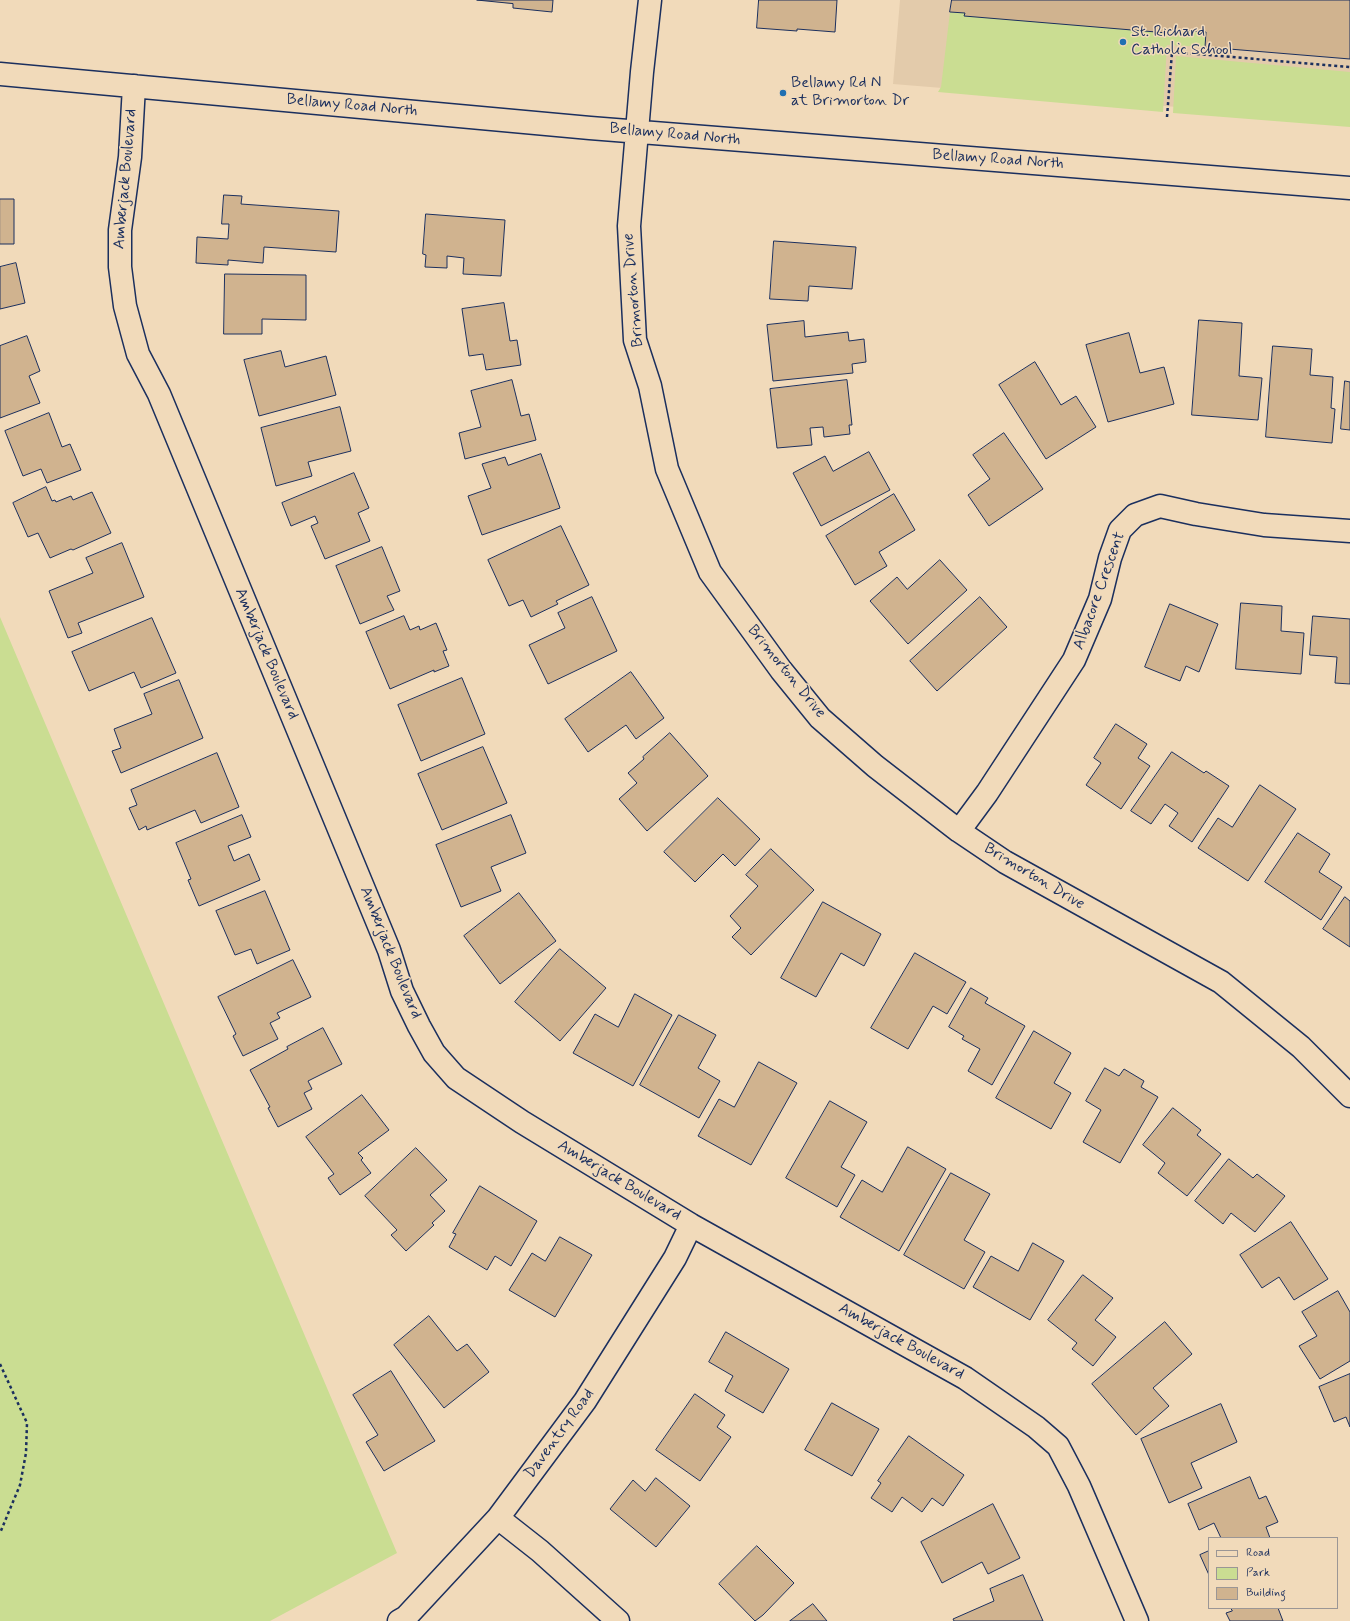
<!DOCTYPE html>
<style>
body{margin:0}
#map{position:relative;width:1350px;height:1621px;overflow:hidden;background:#f1daba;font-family:Mynerve,sans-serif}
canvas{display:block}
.legend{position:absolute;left:1208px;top:1537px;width:130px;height:72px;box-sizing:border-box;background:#f1daba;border:1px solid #9b9695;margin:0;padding:5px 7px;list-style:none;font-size:12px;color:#1b2f5e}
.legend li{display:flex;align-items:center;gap:8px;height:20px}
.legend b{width:20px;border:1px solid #9b9695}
</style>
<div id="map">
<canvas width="1350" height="1621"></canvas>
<ul class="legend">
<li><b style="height:5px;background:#f1daba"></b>Road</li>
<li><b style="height:11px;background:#cadd92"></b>Park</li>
<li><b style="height:11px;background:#d0b38f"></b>Building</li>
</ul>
</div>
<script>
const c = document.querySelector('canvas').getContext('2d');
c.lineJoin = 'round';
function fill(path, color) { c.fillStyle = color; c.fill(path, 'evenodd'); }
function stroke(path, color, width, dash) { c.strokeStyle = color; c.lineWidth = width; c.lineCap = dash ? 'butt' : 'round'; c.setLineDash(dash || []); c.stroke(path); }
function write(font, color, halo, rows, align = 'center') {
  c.font = font + ' Mynerve,sans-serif'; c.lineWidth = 3; c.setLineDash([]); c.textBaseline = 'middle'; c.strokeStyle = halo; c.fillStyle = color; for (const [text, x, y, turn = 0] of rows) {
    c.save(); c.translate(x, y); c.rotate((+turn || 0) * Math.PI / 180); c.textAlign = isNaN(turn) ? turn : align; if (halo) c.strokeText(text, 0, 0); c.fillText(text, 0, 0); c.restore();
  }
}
fill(new Path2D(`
 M900 0H1350V121L893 84Z`), '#e3cbab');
fill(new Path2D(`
 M950 12 965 13 964 15 1206 32 1205 47 1167 45 1163 112 938 92 941 87Z
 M1176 56 1350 72V127L1173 113Z
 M0 617 397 1553 270 1621H0Z`), '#cadd92');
const building = new Path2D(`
 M477 0H553L552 12 513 8V4Z
 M759 0H837L835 32 797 29V31L757 28Z
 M952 0H1350V59L1205 47 1206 32 1168 29V33L964 16 965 13 950 12Z
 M224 195 242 196 241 204 339 211 336 252 264 247 263 263 228 260V265L196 263 197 237 228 239 229 224H222Z
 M0 199H14V244H0Z
 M426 214 505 220 501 276 463 274 464 258 447 256V268L425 267 426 255 423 254Z
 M774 241 856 247 852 289 809 286 808 301 770 299Z
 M16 263 25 303 0 309V267Z
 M225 274 306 275V320L262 319V334H224Z
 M504 303 510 341 517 340 521 365 486 370 483 354 469 356 462 309Z
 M1199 320 1242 323 1239 376 1262 378 1258 420 1192 415Z
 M804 321 805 337 848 332 849 341 864 339 866 362 852 364 853 373 773 381 767 325Z
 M1129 333 1140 373 1164 367 1174 404 1108 422 1086 345Z
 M27 336 40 371 29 376 40 403 0 418V346Z
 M1273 346 1312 349 1310 375 1333 377 1331 408 1335 409 1332 443 1266 437Z
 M281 351 285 367 326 356 336 395 259 416 244 360Z
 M1035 362 1061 405 1076 396 1096 427 1046 459 999 385Z
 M512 380 521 416 529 414 536 440 465 459 459 433 481 427 471 391Z
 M847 380 852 425H849L850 434 824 437 823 427 810 428 812 445 777 448 770 389Z
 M1345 381 1350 382V430L1341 429Z
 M340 407 351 451 308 462 312 476 276 486 261 428Z
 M49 413 62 447 70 444 81 470 47 483 41 469 23 476 5 431Z
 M1004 433 1043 489 989 526 968 495 990 479 973 455Z
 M869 452 890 490 821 526 793 473 825 456 833 471Z
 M541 454 560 508 482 535 468 496 491 488 482 464 505 457 508 465Z
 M354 473 369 508 358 513 370 541 325 559 311 526 318 523 315 516 291 526 282 503Z
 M46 487 52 501 55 500 56 502 71 496 73 500 92 492 111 533 73 550 71 549 50 558 38 533 28 537 13 503Z
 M894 494 915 530 879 552 887 566 855 585 826 536Z
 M561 526 589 585 556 601 558 604 531 617 523 600 509 606 488 560Z
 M122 543 144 597 78 623 82 633 68 638 49 591 93 573 86 558Z
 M382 547 400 591 387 596 394 610 360 624 336 566Z
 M940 560 967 590 908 644 870 601 897 577 907 589Z
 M592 597 617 651 548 684 529 645 565 628 558 613Z
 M980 597 1007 627 937 691 910 661Z
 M1241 603 1282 606 1281 631 1304 633 1301 674 1236 669Z
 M1170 604 1218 624 1199 672 1186 666 1180 681 1145 667Z
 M404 616 410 630 419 626 420 630 436 623 447 650 443 651 449 666 434 672V670L390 689 366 632Z
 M1313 616 1350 619V684L1335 683 1337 657 1310 655Z
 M152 618 176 673 141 688 134 672 89 691 72 652Z
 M631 672 664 718 636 739 626 725 588 752 565 719Z
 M462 678 485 734 421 761 398 705Z
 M179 680 203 738 121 773 112 751 121 748 114 729 152 714 144 694Z
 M1116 724 1147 744 1138 758 1150 766 1121 809 1086 785 1101 763 1094 758Z
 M670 733 708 776 647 831 619 799 637 783 628 773 644 759 643 757Z
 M483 747 507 803 442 830 418 774Z
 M1172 752 1204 773 1206 771 1229 786 1192 842 1169 826 1178 813 1165 804 1151 824 1131 811Z
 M217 753 239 807 201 823 195 810 147 830 146 826 139 830 129 808 137 805 131 790Z
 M1260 785 1296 809 1248 881 1198 848 1218 818 1232 827Z
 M718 798 760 839 735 866 723 854 695 882 664 852Z
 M242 815 251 837 228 846 234 861 249 854 260 880 199 906 188 880 191 879 176 843Z
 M511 815 526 853 491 867 501 891 461 907 436 845Z
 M1298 833 1330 854 1319 872 1342 887 1321 920 1265 882Z
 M771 849 814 890 751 955 732 937 741 928 730 916 758 886 746 875Z
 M265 891 290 950 257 964 251 949 235 955 216 911Z
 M519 893 556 941 500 984 464 936Z
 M1345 897 1350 901V947L1323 929Z
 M823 902 881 934 864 966 841 953 816 997 781 978Z
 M560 949 606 988 560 1041 515 1002Z
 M915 953 966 982 947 1014 933 1006 908 1049 871 1028Z
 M293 960 311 997 277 1013 280 1018 270 1023 278 1039 243 1056 233 1036 236 1034 218 997Z
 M971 988 988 998 985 1003 1025 1026 992 1085 968 1071 980 1049 962 1039 964 1036 949 1027Z
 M635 994 672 1015 633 1086 573 1053 595 1014 618 1027Z
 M679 1015 716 1035 698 1068 720 1081 699 1118 640 1085Z
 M323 1028 342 1064 308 1081 312 1089 304 1093 312 1109 278 1127 268 1108 270 1107 250 1070 288 1049 287 1047Z
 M1034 1031 1071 1053 1054 1083 1071 1093 1051 1129 996 1098Z
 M759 1062 797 1083 751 1165 698 1136 719 1099 734 1107Z
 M1105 1068 1119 1076 1124 1069 1144 1081 1141 1087 1158 1097 1120 1163 1083 1142 1101 1110 1086 1101Z
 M362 1095 389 1130 358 1153 363 1158 361 1160 371 1173 340 1195 328 1178 334 1174 306 1137Z
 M830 1101 867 1122 841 1167 855 1175 837 1207 786 1178Z
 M1173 1108 1201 1130 1197 1135 1221 1154 1187 1196 1158 1173 1165 1163 1143 1145Z
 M908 1147 946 1169 899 1251 840 1217 862 1180 882 1192Z
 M416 1148 447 1180 430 1195 445 1211 432 1223 434 1225 406 1251 391 1235 397 1230 365 1196Z
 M1229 1159 1253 1178 1257 1174 1285 1196 1255 1232 1231 1213 1223 1224 1195 1201Z
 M951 1173 990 1194 964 1240 985 1252 964 1289 904 1255Z
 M480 1186 537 1221 511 1266 495 1256 487 1270 449 1247 456 1234 453 1233Z
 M1291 1222 1328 1279 1294 1300 1279 1277 1262 1288 1240 1255Z
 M560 1237 592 1255 555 1317 509 1290 532 1253 545 1261Z
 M1033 1243 1064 1261 1030 1320 973 1287 991 1256 1018 1271Z
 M1083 1275 1113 1298 1095 1320 1116 1337 1093 1366 1072 1349 1077 1343 1048 1320Z
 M1338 1291 1350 1312V1361L1320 1379 1299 1346 1317 1336 1302 1312Z
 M429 1316 457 1351 467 1344 489 1372 444 1408 394 1345Z
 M1165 1322 1192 1354 1153 1388 1169 1406 1136 1435 1092 1384Z
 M726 1332 789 1369 763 1413 725 1391 733 1376 709 1362Z
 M391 1371 435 1441 384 1471 366 1442 378 1435 353 1395Z
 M1350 1374V1427L1346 1417 1334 1422 1319 1387Z
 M695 1394 725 1415 717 1427 731 1437 700 1481 656 1450Z
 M832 1403 879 1429 852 1476 805 1450Z
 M1221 1404 1237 1442 1191 1463 1202 1488 1169 1503 1141 1439Z
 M909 1436 964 1475 943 1506 932 1498 922 1512 902 1497 892 1512 871 1498 881 1483 878 1481Z
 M1250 1477 1259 1499 1266 1496 1278 1522 1266 1527 1270 1538H1221L1214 1523 1199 1530 1188 1504Z
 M656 1478 690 1506 656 1547 610 1509 633 1480 645 1491Z
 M993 1504 1020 1558 988 1574 982 1562 942 1583 921 1542Z
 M757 1546 794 1583 763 1615 755 1621 719 1584Z
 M1209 1551V1575L1200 1555Z
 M1023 1575 1043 1621H954L953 1619 994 1601 990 1589Z
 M813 1604 827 1621H790Z
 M1231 1608H1278L1283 1621H1230L1226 1613 1232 1611Z`);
fill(building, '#d0b38f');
stroke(building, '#1b2f5e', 1);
const minor = new Path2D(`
 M650 0 642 72 629 226 635 340 650 386 667 469 710 572 781 670 820 718 875 766 959 831 1005 862 1221 982 1301 1047 1350 1096
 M0 74 590 128 1350 188
 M134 86 130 157 120 230V267L125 306 138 354 159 394 389 950 402 991 419 1026 434 1053 456 1078 522 1122 691 1225 965 1378 1036 1427 1058 1446 1079 1486 1137 1621
 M959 831 987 793 1074 660 1100 599 1110 558 1120 530 1135 515 1160 506 1196 514 1264 525 1350 531
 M498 1518 540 1551 618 1621
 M399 1621 406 1617 498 1518 585 1401 675 1258 691 1225`);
stroke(minor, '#1b2f5e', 25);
stroke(new Path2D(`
 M1167 117 1172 52 1350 67
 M0 1364 27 1423 26 1453 20 1485 0 1533`), '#1b2f5e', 2.5, [3, 3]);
stroke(minor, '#f1daba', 22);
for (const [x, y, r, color] of [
 [1123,42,4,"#1f6fb2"],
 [783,93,4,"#1f6fb2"]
]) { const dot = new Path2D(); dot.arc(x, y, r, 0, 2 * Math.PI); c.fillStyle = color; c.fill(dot); stroke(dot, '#f1daba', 1.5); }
write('16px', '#1b2f5e', '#f1daba', [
 ["St. Richard",1131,33],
 ["Catholic School",1131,51],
 ["Bellamy Rd N",791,84],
 ["at Brimorton Dr",791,102]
], 'left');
write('16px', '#1b2f5e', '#f1daba', [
 ["Bellamy Road North",352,106,5],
 ["Bellamy Road North",675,135,5],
 ["Bellamy Road North",998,160,4],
 ["Amberjack Boulevard",126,179,-85],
 ["Brimorton Drive",634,290,-95],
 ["Albacore Crescent",1100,591,-70],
 ["Amberjack Boulevard",266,654,67],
 ["Brimorton Drive",786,672,51],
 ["Brimorton Drive",1034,877,31],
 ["Amberjack Boulevard",390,953,68],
 ["Amberjack Boulevard",619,1181,31],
 ["Amberjack Boulevard",901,1342,29],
 ["Daventry Road",560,1434,-54]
]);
</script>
